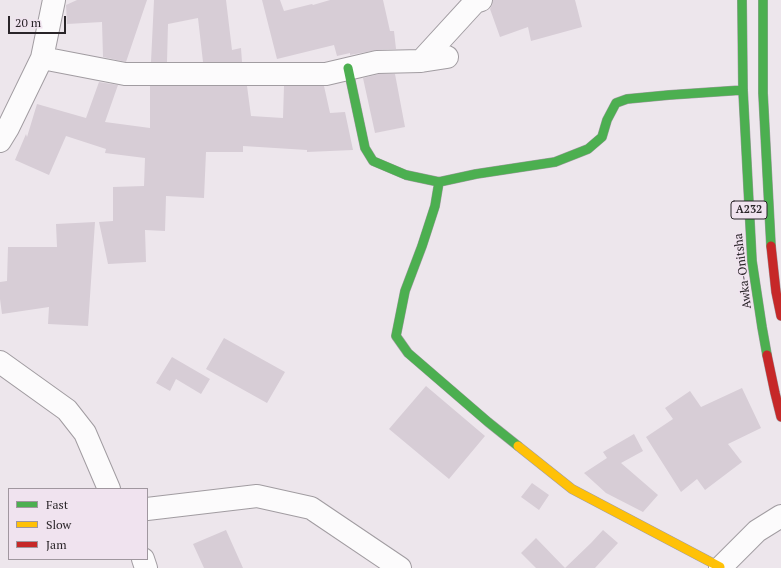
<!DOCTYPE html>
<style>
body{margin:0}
#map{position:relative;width:781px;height:568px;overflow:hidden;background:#ede6ec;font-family:"PT Serif",serif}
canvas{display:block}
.legend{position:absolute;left:8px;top:488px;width:140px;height:72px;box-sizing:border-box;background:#f0e3ef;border:1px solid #a0979f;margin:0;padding:5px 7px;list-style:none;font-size:12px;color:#292428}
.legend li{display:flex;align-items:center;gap:8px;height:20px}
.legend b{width:20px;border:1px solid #a0979f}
.scale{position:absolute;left:8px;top:16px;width:58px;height:18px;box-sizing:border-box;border:2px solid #292428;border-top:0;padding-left:5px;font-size:12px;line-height:14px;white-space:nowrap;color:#292428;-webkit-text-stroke:3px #f0e3ef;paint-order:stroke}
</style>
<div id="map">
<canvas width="781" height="568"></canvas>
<ul class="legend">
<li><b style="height:5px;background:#4caf50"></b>Fast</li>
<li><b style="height:5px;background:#ffc107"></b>Slow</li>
<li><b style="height:5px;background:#c62828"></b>Jam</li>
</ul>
<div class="scale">20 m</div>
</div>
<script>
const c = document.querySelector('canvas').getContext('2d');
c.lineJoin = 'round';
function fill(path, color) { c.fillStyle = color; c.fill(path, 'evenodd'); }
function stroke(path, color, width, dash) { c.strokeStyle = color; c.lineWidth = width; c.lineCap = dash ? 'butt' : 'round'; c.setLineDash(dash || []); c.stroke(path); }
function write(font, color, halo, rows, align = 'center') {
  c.font = font + ' "PT Serif",serif'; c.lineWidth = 3; c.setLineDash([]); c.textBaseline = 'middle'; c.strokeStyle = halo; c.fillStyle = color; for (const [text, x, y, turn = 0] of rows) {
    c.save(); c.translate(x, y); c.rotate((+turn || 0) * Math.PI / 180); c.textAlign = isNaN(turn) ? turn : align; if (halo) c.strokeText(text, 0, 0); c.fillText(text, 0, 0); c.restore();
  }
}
fill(new Path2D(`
 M77 0H147L126 62 103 57 102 22 67 24 66 5Z
 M154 0H226L232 50 241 48 242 62H203L198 18 168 24 167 62H151Z
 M262 0H280L284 11 312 4 313 5 330 0H383L390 31H394L396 49 377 50 350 55V53L337 56 334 45 277 59Z
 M493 0H575L582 27 531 41 528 27 500 37 490 9 493 3Z
 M379 74H395L405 127 375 133 363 78Z
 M99 82 118 85 105 122 150 128V86H247L251 116 283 118 284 86H324L330 113 345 112 353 150 307 152V150L243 146V152H206L204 198 166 196 165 231 145 230 146 262 108 264 99 222 113 221V187L144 186 145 158 105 153 106 149 66 136 49 175 15 160 26 134 27 137 37 104 86 118Z
 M95 222 88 326 48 324 49 307 2 314 0 299V282L7 281 8 247H57L56 224Z
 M224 338 285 372 267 403 206 369Z
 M172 357 210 379 201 394 176 379 170 391 156 383Z
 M426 386 485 436 449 479 389 429Z
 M742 388 761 428 728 444 742 462 705 490 697 479 681 492 646 437 673 419 665 408 690 391 701 407Z
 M634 434 643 451 621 463 658 495 643 512 606 493 584 473 607 458 603 452Z
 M532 483 549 495 539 510 521 497Z
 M226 530 243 568H204L193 544Z
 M603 530 618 543 595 568H536L521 553 536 538 565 568 591 543Z`), '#d7cdd6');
const street = new Path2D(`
 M42 58 125 74H326L377 62 421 61 447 57
 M421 61 475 2 481 0
 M0 141 8 128 42 58 54 0
 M0 362 67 410 85 433 109 489
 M147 509 257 496 311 508 400 568
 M143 559 146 568
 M720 568 757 531 781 516`);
const fast = new Path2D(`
 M742 0 743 90 752 261 762 327 767 355
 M763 0V93L771 246
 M348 68 365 148 373 161 406 175 439 182 476 174 555 162 588 149 602 137 607 120 616 103 627 99 669 95 743 90
 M439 182 435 206 422 246 405 291 396 336 408 353 488 422 518 446`);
const slow = new Path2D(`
 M518 446 572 489 720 567`);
const jam = new Path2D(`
 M771 246 776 292 781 316
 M767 355 775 393 781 417`);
stroke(street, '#a19ca1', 24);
stroke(fast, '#a19ca1', 10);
stroke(slow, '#a19ca1', 10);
stroke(jam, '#a19ca1', 10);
stroke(street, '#fcfbfc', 22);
stroke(fast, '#4caf50', 9);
stroke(slow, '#ffc107', 9);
stroke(jam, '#c62828', 9);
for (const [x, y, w] of [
 [749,210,36]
]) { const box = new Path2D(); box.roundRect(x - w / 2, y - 9, w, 18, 3); c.fillStyle = '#f0e3ef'; c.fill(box); stroke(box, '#292428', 1); }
write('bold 11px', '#292428', null, [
 ["A232",749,210]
]);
write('12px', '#292428', '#f0e3ef', [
 ["Awka-Onitsha",743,271,-97]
]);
</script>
